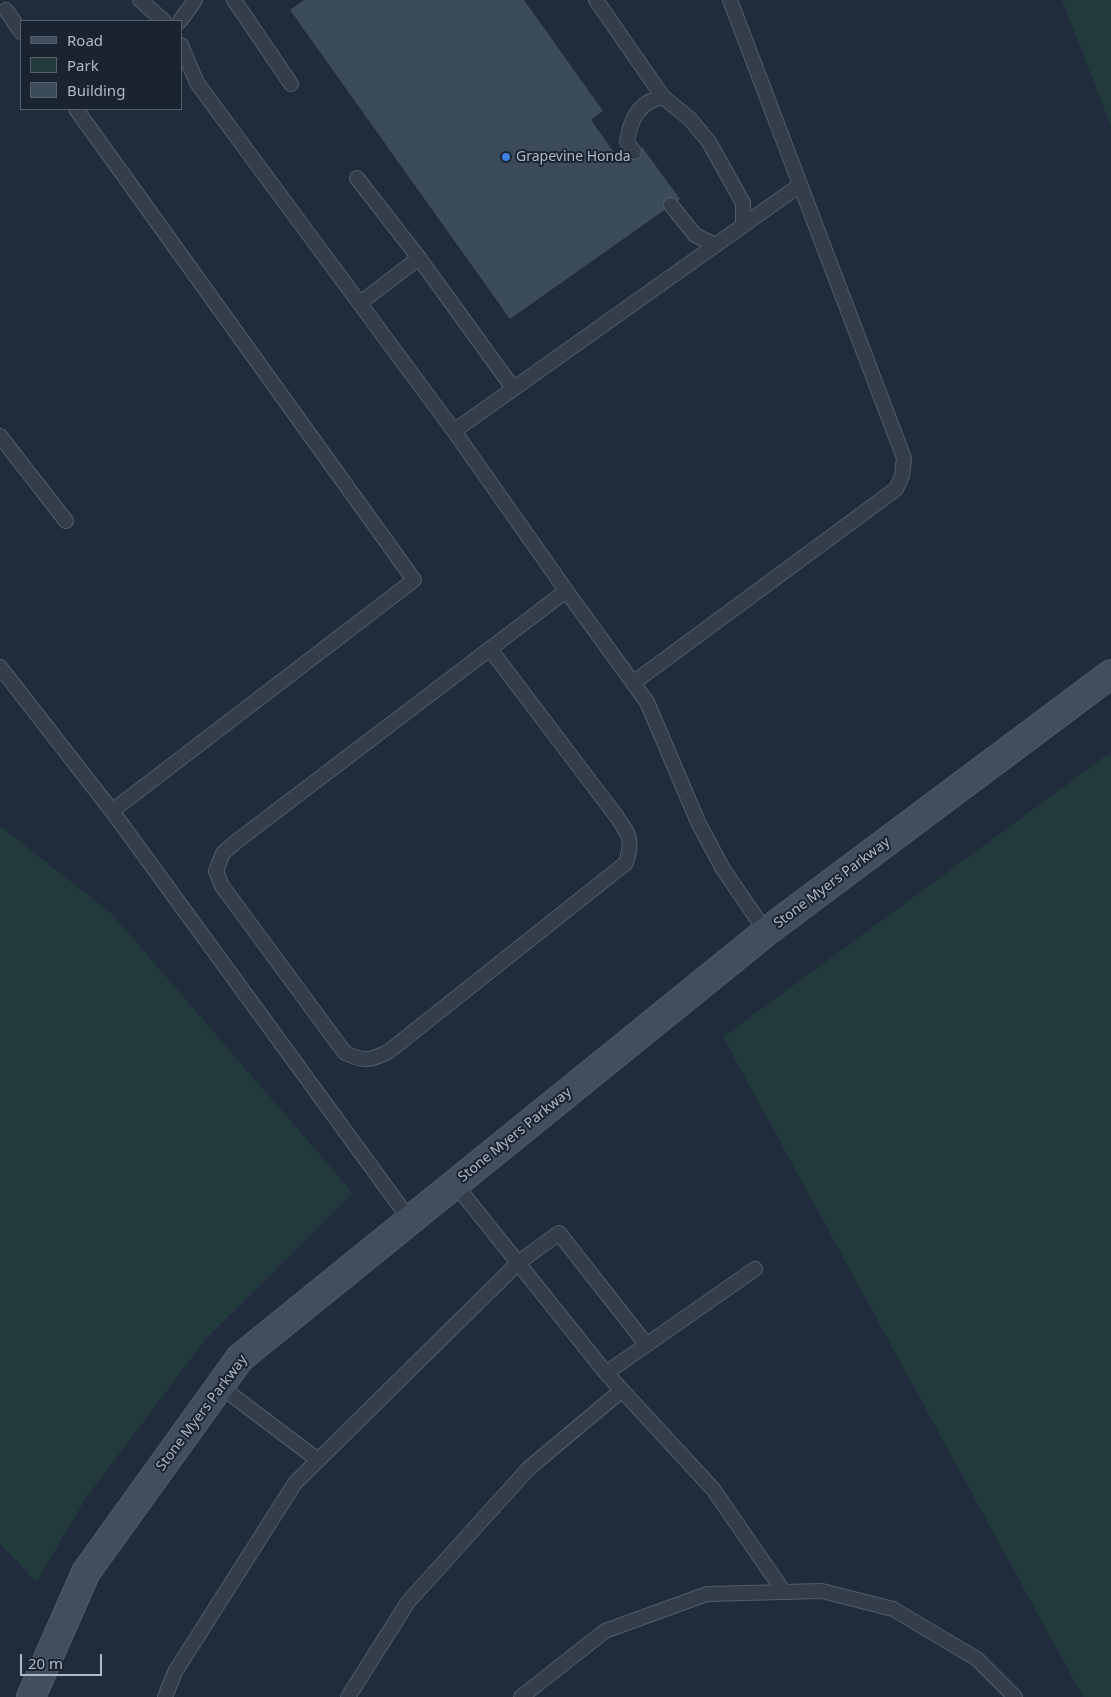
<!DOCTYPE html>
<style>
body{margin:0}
#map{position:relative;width:1111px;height:1697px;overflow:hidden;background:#202c3b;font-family:"Noto Sans",sans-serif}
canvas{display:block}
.legend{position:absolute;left:20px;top:20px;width:162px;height:90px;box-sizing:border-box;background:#1a2330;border:1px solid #565f6c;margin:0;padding:6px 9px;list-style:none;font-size:15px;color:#afb9c7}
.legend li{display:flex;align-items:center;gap:10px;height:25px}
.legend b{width:25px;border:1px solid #565f6c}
.scale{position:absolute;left:20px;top:1654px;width:82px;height:22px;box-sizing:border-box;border:2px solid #afb9c7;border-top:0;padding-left:6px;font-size:15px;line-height:18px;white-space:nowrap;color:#afb9c7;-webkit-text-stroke:4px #1a2330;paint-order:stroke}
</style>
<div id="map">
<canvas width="1111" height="1697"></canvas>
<ul class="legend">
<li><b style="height:6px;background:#424d5e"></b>Road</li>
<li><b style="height:14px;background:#223a3c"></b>Park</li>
<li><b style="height:14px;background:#3c4b5b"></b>Building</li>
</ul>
<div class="scale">20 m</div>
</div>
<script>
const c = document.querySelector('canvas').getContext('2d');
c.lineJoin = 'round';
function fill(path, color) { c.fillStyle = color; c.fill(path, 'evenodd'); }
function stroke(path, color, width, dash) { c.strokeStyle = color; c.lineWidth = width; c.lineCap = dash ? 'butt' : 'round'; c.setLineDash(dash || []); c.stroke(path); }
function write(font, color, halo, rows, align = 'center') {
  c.font = font + ' "Noto Sans",sans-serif'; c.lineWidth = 4; c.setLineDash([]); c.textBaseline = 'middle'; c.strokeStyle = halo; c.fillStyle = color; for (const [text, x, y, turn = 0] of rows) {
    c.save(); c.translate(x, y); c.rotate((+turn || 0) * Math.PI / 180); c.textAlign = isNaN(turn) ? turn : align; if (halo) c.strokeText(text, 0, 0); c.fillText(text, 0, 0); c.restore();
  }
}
fill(new Path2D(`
 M1062 0H1111V127Z
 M1111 752V1697H1083L723 1037Z
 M0 826 111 913 353 1193 206 1339 88 1495 36 1582 0 1544Z`), '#223a3c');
fill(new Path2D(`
 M304 0H524L603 111 591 120 621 162 642 147 680 199 510 319 290 10Z`), '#3c4b5b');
const lane = new Path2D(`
 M140 0 164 21
 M234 0 291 84
 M596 0 663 97 690 119 709 142 743 203V226
 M6 10 21 32
 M180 21 195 0
 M181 45 197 83 454 431 570 596 647 702 698 822 723 869 766 932
 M634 152 627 142C630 119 640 101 663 97
 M357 178 419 258 360 303
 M671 205 695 235 715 245
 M419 258 513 388
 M454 431 800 185
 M0 436 66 521
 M490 649 617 817C630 836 633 840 626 863L388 1052C368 1061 366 1062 345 1053L222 886 216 871 223 853 237 841 566 591
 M0 667 112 811 414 580 76 109
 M633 683 896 489 902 476 904 458 730 0
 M112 811 410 1220
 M455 1184 606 1373
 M755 1269 606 1373 713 1489 784 1592
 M220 1386 318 1460
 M165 1697 175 1672 295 1483 518 1263 559 1233 646 1344
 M348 1697 408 1602 529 1468 621 1391
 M521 1697 605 1631 707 1594 822 1591 893 1609 977 1659 1015 1697`);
const secondary = new Path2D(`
 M31 1697 86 1572 240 1358 766 932 1111 674`);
stroke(lane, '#525c69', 16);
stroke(secondary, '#525c69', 30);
stroke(lane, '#343e4b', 14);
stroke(secondary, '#424d5e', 28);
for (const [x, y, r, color] of [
 [506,157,5,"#3f7fe0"]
]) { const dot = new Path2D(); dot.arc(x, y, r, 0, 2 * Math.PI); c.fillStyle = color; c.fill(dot); stroke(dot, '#1a2330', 2); }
write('14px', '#afb9c7', '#1a2330', [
 ["Grapevine Honda",516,157]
], 'left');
write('14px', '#afb9c7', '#1a2330', [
 ["Stone Myers Parkway",832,883,-37],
 ["Stone Myers Parkway",515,1135,-39],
 ["Stone Myers Parkway",202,1413,-53]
]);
</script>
